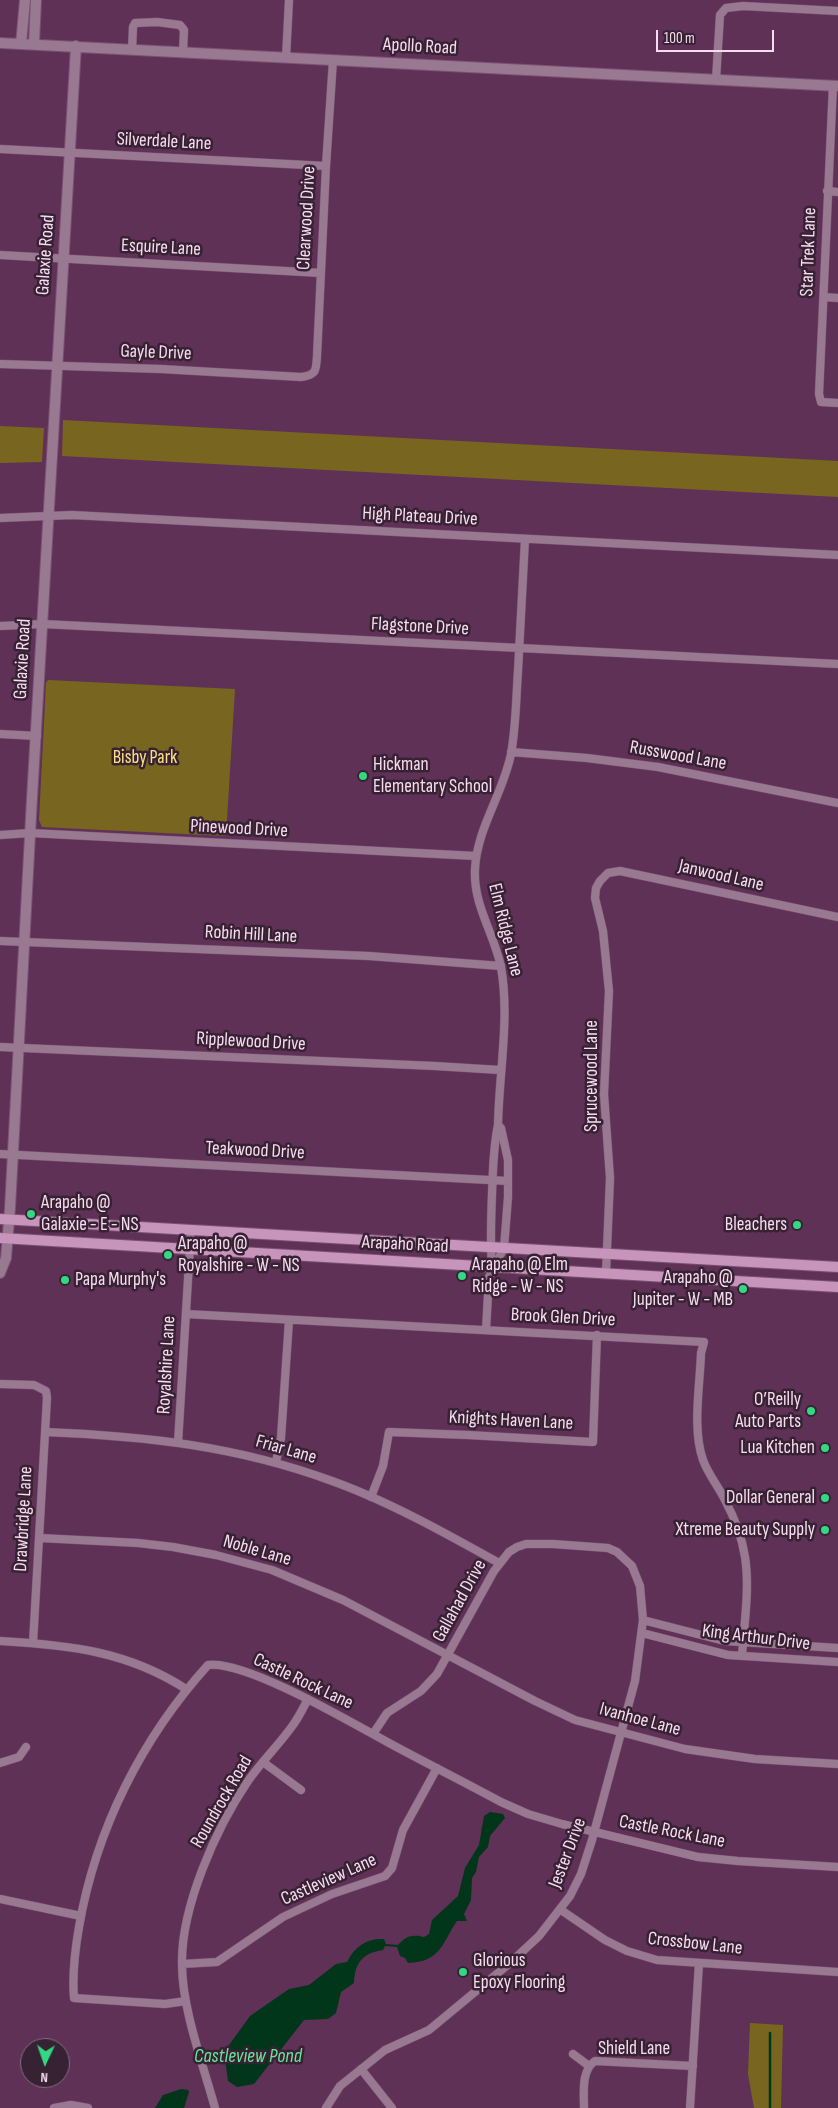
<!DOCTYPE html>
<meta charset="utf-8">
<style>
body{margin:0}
#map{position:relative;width:838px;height:2108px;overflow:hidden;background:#5f3156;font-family:"Sofia Sans Condensed",sans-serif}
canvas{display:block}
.north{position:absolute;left:20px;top:2038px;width:50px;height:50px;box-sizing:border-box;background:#372233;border:1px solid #846c7f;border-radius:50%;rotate:183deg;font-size:14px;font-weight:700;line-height:20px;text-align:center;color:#f7dbf0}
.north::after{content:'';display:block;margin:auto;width:18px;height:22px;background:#32d882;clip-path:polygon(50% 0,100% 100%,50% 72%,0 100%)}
.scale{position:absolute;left:656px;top:30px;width:118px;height:22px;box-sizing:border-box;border:2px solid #f7dbf0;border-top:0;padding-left:6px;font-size:15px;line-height:18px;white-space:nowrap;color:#f7dbf0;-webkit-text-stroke:4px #372233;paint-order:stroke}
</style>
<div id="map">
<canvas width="838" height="2108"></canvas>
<div class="north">N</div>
<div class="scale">100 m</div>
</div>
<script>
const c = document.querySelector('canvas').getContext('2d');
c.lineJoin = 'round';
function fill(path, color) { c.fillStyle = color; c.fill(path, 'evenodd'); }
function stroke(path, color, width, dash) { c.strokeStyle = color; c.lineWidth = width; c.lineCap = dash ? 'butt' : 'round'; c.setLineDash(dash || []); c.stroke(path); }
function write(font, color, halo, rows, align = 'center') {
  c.font = font + ' "Sofia Sans Condensed",sans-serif'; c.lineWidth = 5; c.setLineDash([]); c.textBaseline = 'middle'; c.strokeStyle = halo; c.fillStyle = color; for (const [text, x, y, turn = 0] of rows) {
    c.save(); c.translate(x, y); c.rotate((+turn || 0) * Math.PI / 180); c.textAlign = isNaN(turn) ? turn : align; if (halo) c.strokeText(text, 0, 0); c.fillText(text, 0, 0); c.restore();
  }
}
fill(new Path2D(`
 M63 420 838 461V497L62 456Z
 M0 426 44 428 42 462 0 463Z
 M48 680 235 689 226 836 42 827 39 820 46 683Z
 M750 2023 783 2025 781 2108H754L748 2074Z`), '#786620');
fill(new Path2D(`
 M490 1812 503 1814 505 1818 490 1836 488 1847 479 1857 476 1872 472 1878 471 1900 464 1914 467 1921H457C442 1943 441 1962 408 1963L405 1958 400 1956 397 1947 385 1946 383 1950C362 1953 355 1963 354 1983L341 1992 336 2013 328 2019 304 2020 254 2084 237 2087 228 2081 224 2052 250 2016 289 1989 309 1985 336 1964 347 1962C355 1946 367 1938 384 1939L386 1944 398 1945C406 1936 412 1934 424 1937L429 1934 432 1920 458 1896 465 1868 479 1845 484 1816Z
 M181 2089 188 2090 189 2092 184 2108H155L163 2095Z`), '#01361b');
stroke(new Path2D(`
 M770 2033V2108`), '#01361b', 2.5);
const minor = new Path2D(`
 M132 50 133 27 135 23 157 22 180 25 184 30 183 52
 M286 58 289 0
 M716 80 720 15 726 8 743 6 838 11
 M833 85 819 394 821 402 838 403
 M0 149 326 166
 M827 191 838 192
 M0 255 321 273
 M824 297 838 298
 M0 364 161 369 301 377C317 375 316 370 317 356L326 166 333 60
 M0 518 72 515 838 555
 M0 626 43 624 838 664
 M0 734 37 736
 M511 752 587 758 658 767 838 803
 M0 835 30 833 476 856
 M0 941 369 956 501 966
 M0 1047 435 1066 500 1070
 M0 1154 508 1181
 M492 1268C490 1243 491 1219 492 1194 493 1171 493 1148 498 1125 499 1073 510 1018 501 967 494 933 473 905 475 869 477 828 503 794 511 754 516 727 516 699 518 671 520 627 523 583 525 539
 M606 1273 610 1178 604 1094 609 991 603 931 595 898 596 888 600 881 608 873 620 871 838 917
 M186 1314 704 1342 701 1353C700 1385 692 1429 703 1460 708 1474 718 1486 725 1500 734 1517 742 1537 745 1557 750 1589 744 1624 742 1656
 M486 1330 489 1277 504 1248 508 1197V1160L501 1128 498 1125
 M0 1384 34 1385 46 1391 47 1398 33 1643
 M45 1432C145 1436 237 1446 332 1481 388 1501 447 1534 499 1563
 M178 1443 191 1230
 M276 1462 281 1438 289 1320
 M371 1497 383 1466 389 1432 468 1435 593 1442 597 1335
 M40 1538 138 1543 173 1547 216 1555 272 1570 343 1600 535 1701 575 1720 685 1749 755 1759 838 1764
 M643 1620 725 1641 838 1648
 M642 1633 728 1655 838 1662
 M0 1641C69 1645 127 1651 186 1689
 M263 1762 301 1790
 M0 1763 19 1757 26 1747
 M0 1899 81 1916
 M561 1910 605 1940 627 1951 657 1960 838 1972
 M182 1964 217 1962 283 1917 332 1894 385 1876 392 1868 403 1830 437 1768
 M186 2001 165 2004 74 1998C72 1974 75 1950 79 1927 96 1829 142 1738 208 1665 246 1660 352 1723 389 1743 426 1763 464 1782 501 1802L528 1814 562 1824 698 1857 738 1861 838 1867
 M573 2054 589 2066
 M361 2069 392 2108
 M54 2108 71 2105 88 2108
 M215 2108C203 2064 182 2009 182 1964 181 1907 216 1828 248 1781 261 1762 279 1745 293 1725 299 1717 303 1708 308 1699
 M326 2108 340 2086 385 2050 429 2030 510 1963 539 1936 570 1896 581 1874 592 1840 635 1681 643 1620 640 1586 632 1566 617 1552 608 1548 553 1544H526L517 1547 509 1552 494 1571 437 1674 421 1691 387 1713 373 1734
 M584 2108C584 2093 581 2070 595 2061L693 2066
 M690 2108 699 1963`);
const tertiary = new Path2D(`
 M0 43 838 86
 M21 44 25 0
 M34 44 36 0
 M0 1273 6 1258 10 1208 32 798 76 46`);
const secondary = new Path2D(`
 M0 1219 838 1267
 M0 1238 838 1287`);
stroke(minor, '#7a5072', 9);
stroke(tertiary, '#7a5072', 12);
stroke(secondary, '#7a5072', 12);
stroke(minor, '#997891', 8);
stroke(tertiary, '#997891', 10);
stroke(secondary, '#c794bc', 10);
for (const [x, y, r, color] of [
 [363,776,5,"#32d882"],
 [31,1214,5,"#32d882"],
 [797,1225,5,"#32d882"],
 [168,1255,5,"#32d882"],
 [462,1276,5,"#32d882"],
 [65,1280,5,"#32d882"],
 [743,1289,5,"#32d882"],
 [811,1411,5,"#32d882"],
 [825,1448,5,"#32d882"],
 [825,1498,5,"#32d882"],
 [825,1530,5,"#32d882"],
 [463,1972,5,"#32d882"]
]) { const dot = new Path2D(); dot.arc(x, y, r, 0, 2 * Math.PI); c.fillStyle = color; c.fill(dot); stroke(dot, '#372233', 2); }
write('19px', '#f7dbf0', '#372233', [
 ["Apollo Road",420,47,3],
 ["Silverdale Lane",164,142,3],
 ["Clearwood Drive",307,218,-87],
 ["Esquire Lane",161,248,3],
 ["Star Trek Lane",809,252,-88],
 ["Galaxie Road",46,255,-86],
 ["Gayle Drive",156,353,2],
 ["High Plateau Drive",420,517,3],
 ["Flagstone Drive",420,627,3],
 ["Galaxie Road",23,659,-87],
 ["Russwood Lane",678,756,10],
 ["Pinewood Drive",239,829,3],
 ["Janwood Lane",721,876,13],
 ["Elm Ridge Lane",505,930,76],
 ["Robin Hill Lane",251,935,3],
 ["Ripplewood Drive",251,1042,3],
 ["Sprucewood Lane",592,1076,-90],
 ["Teakwood Drive",255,1151,3],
 ["Arapaho Road",405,1245,3],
 ["Brook Glen Drive",563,1318,3],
 ["Royalshire Lane",167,1365,-87],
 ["Knights Haven Lane",511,1421,3],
 ["Friar Lane",286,1450,16],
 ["Drawbridge Lane",24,1519,-87],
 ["Noble Lane",257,1551,16],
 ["Gallahad Drive",460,1601,-61],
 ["King Arthur Drive",756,1638,7],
 ["Castle Rock Lane",303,1682,25],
 ["Ivanhoe Lane",640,1720,15],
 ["Roundrock Road",222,1802,-60],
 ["Castle Rock Lane",672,1832,11],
 ["Jester Drive",568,1853,-69],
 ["Castleview Lane",329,1880,-24],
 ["Crossbow Lane",695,1944,6],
 ["Shield Lane",634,2049]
]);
write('19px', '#fbe182', '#372233', [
 ["Bisby Park",145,758]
]);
write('19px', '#f7dbf0', '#372233', [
 ["Hickman",373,765],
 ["Elementary School",373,787],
 ["Arapaho @",41,1203],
 ["Galaxie - E - NS",41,1225],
 ["Bleachers",787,1225,"right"],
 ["Arapaho @",178,1244],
 ["Royalshire - W - NS",178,1266],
 ["Arapaho @ Elm",472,1265],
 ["Ridge - W - NS",472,1287],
 ["Arapaho @",733,1278,"right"],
 ["Jupiter - W - MB",733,1300,"right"],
 ["Papa Murphy's",75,1280],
 ["O’Reilly",801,1400,"right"],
 ["Auto Parts",801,1422,"right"],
 ["Lua Kitchen",815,1448,"right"],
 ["Dollar General",815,1498,"right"],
 ["Xtreme Beauty Supply",815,1530,"right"],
 ["Glorious",473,1961],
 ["Epoxy Flooring",473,1983]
], 'left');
write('italic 20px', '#6ce39b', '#372233', [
 ["Castleview Pond",248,2057]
]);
</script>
